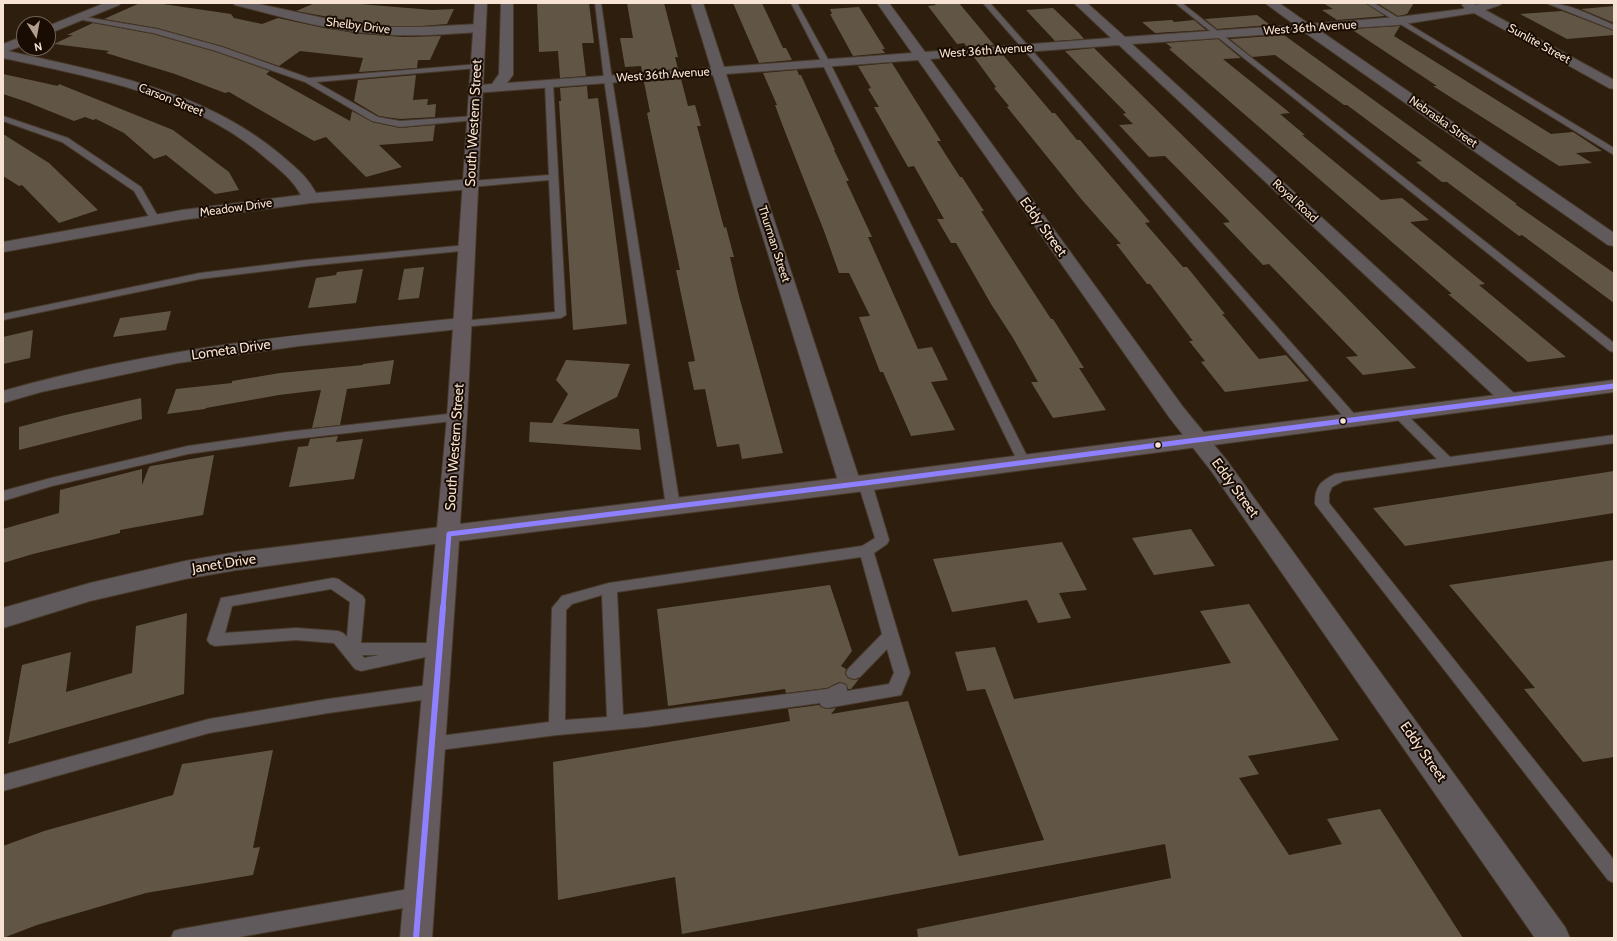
<!DOCTYPE html>
<style>
body{margin:0}
#map{position:relative;width:1617px;height:941px;overflow:hidden;background:#2e1e0d;font-family:Cabin,sans-serif}
canvas{display:block}
.frame{position:absolute;inset:0;border:4px solid #f7e3d3;pointer-events:none}
.north{position:absolute;left:16px;top:16px;width:40px;height:40px;box-sizing:border-box;background:#190c02;border:1px solid #726256;border-radius:50%;rotate:169deg;font-size:11px;font-weight:700;line-height:16px;text-align:center;color:#f7e3d3}
.north::after{content:'';display:block;margin:auto;width:14px;height:18px;background:#b19e8e;clip-path:polygon(50% 0,100% 100%,50% 72%,0 100%)}
</style>
<div id="map">
<canvas width="1617" height="941"></canvas>
<div class="frame"></div>
<div class="north">N</div>
</div>
<script>
const c = document.querySelector('canvas').getContext('2d');
c.lineJoin = 'round';
function fill(path, color) { c.fillStyle = color; c.fill(path, 'evenodd'); }
function stroke(path, color, width, dash) { c.strokeStyle = color; c.lineWidth = width; c.lineCap = dash ? 'butt' : 'round'; c.setLineDash(dash || []); c.stroke(path); }
function write(font, color, halo, rows, align = 'center') {
  c.font = font + ' Cabin,sans-serif'; c.lineWidth = 4; c.setLineDash([]); c.textBaseline = 'middle'; c.strokeStyle = halo; c.fillStyle = color; for (const [text, x, y, turn = 0] of rows) {
    c.save(); c.translate(x, y); c.rotate((+turn || 0) * Math.PI / 180); c.textAlign = isNaN(turn) ? turn : align; if (halo) c.strokeText(text, 0, 0); c.fillText(text, 0, 0); c.restore();
  }
}
fill(new Path2D(`
 M140 3H156L231 14 234 18 262 24 278 18 324 28 361 34 404 37 441 36 430 60H418L417 68 359 72 363 58 300 51 279 66 222 46 157 28 104 19Z
 M315 3H348L432 10 454 9 447 24 422 26H378L296 11Z
 M537 3H589L594 43H582L586 76 560 78 558 51 539 52Z
 M627 3H664L678 57H675L678 69 642 72 641 66 625 67 620 38H633Z
 M733 3H762L783 48H786L792 60 759 63Z
 M934 3H959L994 45 967 47 964 43 957 44 928 6 936 5Z
 M1323 3H1365L1385 16 1337 20 1322 10 1333 9Z
 M1377 3H1414L1407 14 1398 16Z
 M1614 6V23L1581 9Z
 M859 7 885 49H882L885 53 853 56 830 14H832L830 9Z
 M1053 8 1079 33 1084 39 1055 41 1026 10Z
 M1562 11 1614 31V35L1567 39 1520 14Z
 M1257 15 1270 25 1217 29 1205 19Z
 M1172 20 1174 22 1194 20 1206 30 1155 33 1142 22Z
 M93 23 153 34 216 52 270 71 266 74 350 121 352 111 372 122 400 128 435 125 433 141 379 145 402 167 366 177 326 137 314 141 229 92 225 93 175 74 106 53 109 51 54 44 73 35H67Z
 M1400 26 1394 36 1551 134 1573 132 1602 151 1576 153 1592 163 1559 166 1433 86H1437L1351 29Z
 M1284 35 1517 204H1515L1614 273V303L1522 235 1519 236 1447 182H1442L1416 162 1422 161 1347 105H1344L1275 55 1252 57 1230 39Z
 M1218 39 1241 58 1223 59 1290 113 1280 114 1305 135H1302L1381 200 1402 198 1429 220 1410 222 1485 284 1479 285 1566 357 1528 362 1448 294H1452L1169 49 1172 48 1166 43Z
 M1094 48 1344 295 1416 368 1363 375 1346 357 1358 356 1269 264 1263 265 1223 223 1230 222 1179 170 1165 156 1149 157 1119 125 1133 124 1123 114 1126 113 1065 51Z
 M1003 55 1052 113H1055L1077 140H1080L1150 222 1145 223 1183 267H1187L1225 314H1222L1259 359 1286 355 1309 381 1225 392 1201 362 1205 361 1189 341H1193L1150 284H1147L1116 244H1121L1082 200 1007 107 1009 106 994 88 996 87 974 57Z
 M892 63 941 141H937L960 177H962L984 211H981L1010 256 1051 319H1053L1084 368H1079L1106 410 1053 418 1031 382H1038L1013 338 991 304 956 243H951L937 219H944L914 166 908 167 874 107H879L868 89 871 88 858 66Z
 M797 70 799 75H801L835 150H834L849 181H846L872 237H868L918 349 932 347 948 380 931 382 955 430 911 436 883 372H880L859 317 870 316 849 273H839L824 231 782 124 775 105H777L763 73Z
 M3 74 58 86 59 84 173 130 229 172 239 190 215 194 166 155 154 159 124 133 96 119 93 120 85 117 74 121 27 102 3 94Z
 M416 75 413 100 428 99 427 105 436 104 435 117 400 119 379 116 354 101 358 80Z
 M681 79 688 106 695 105 701 126H697L724 228 726 227 734 257H730L739 296 783 453 742 459 739 444 717 447 705 389 694 390 688 362 695 361 676 270H680L647 113 650 112 644 82Z
 M587 86 588 99 598 98 627 324 573 330 559 101H561L560 88Z
 M3 134 49 163 98 210 59 223 22 185 19 186 3 176Z
 M424 267 419 298 398 300 404 269Z
 M363 269 356 303 308 308 316 278 336 275 337 272Z
 M171 311 166 330 113 337 120 318Z
 M33 330 30 358 3 364V337Z
 M394 360 390 384 347 389 340 425 312 428 321 390 279 395 206 408 205 409 167 414 176 389 232 383V381L280 373 363 365V364Z
 M566 360 630 364 617 397 562 424 639 429 641 450 529 442 530 422 552 423 568 394 556 380Z
 M141 398 142 419 19 450V427L65 415Z
 M338 436 336 442 363 439 354 479 289 487 298 447 308 446 310 439Z
 M214 455 203 515 120 530V533L33 554 3 563V529L59 513 60 490 142 469V485L149 467 151 466Z
 M1614 471V513L1405 546 1373 508Z
 M1191 529 1215 566 1154 575 1132 538Z
 M1062 542 1087 590 1059 593 1071 618 1038 623 1027 600 952 612 933 559Z
 M1614 560V757L1583 762 1524 689 1535 688 1449 585Z
 M830 585 852 651 841 666 846 669 845 674 848 678 854 680 859 679 851 689H848L846 684 839 682 827 688 786 693 785 689 668 706 657 609Z
 M1249 604 1339 740 1248 756 1259 774 1239 778 1289 855 1342 844 1327 819 1380 809 1463 938H918L917 929 1171 878 1165 844 682 934 675 877 558 900 553 762 790 721 788 709 819 705 821 707 827 709 836 708 831 714 908 701 959 856 1044 840 985 689 967 691 955 652 995 647 1014 699 1231 663 1200 611Z
 M187 613 184 694 8 744 22 665 71 652 66 692 132 673 136 626Z
 M273 750 253 848 260 847 253 875 146 893 37 925 3 938V846L44 831 173 795 182 764Z`), '#615646');
const service = new Path2D(`
 M595 3H601L612 79 680 506 678 509 673 511 668 509 666 506 604 79Z
 M791 3H797L830 63 1030 462 1029 465 1024 466 1019 465 1018 462 822 63Z
 M983 3H990L1357 417 1359 420 1357 423H1349Z
 M1175 3H1182L1614 343V352L1610 351Z
 M1366 3H1374L1614 148V155Z
 M1546 3C1569 3 1593 16 1614 25V30Z
 M79 16 157 29 222 47 309 78 480 64 481 66 477 68 316 82 378 117 400 121 475 116 479 118 475 120 400 127 372 121 305 82 216 51 153 33 77 19 75 18Z
 M546 81H552L553 83 566 315 561 318 462 327 458 326 456 324 462 321 555 312 549 180 471 187 466 184 471 181 549 175 545 83Z
 M3 116 68 138 141 187 160 220 155 223 152 222 134 191 62 142 3 121Z
 M467 245 472 248 471 250 307 266 200 279 3 320V314L200 273 307 260Z
 M1399 410 1403 411 1450 457 1614 435V443L1343 481 1332 487 1329 494V503L1614 860V883L1608 880 1315 504C1315 486 1320 482 1335 474L1437 459 1395 417 1393 414 1395 411Z
 M457 413 461 414 463 417 461 420 286 440 188 454 52 486 3 501V491L51 478 188 446 286 432Z
 M865 479 870 480 872 483 889 540 887 544 874 553 910 673 901 695 827 708 821 706 820 703 645 727 557 735 432 751 426 749 424 744 426 739 432 737 549 722 552 608 562 596 609 583 862 546 875 538 858 483 860 480ZM861 557 882 634 848 669 846 673 848 677 854 679 860 677 887 649 894 673 889 684 847 691 846 685 840 683 827 689 623 715 617 592ZM602 595 607 717 565 720 566 610 572 604Z
 M333 578 338 579 363 596 365 600 361 643H439L444 645 447 649 444 653 361 671 355 669 334 643 296 640 215 646 210 644 207 640 221 598ZM331 589 350 602 347 637 343 633 338 631 296 628 225 633 232 606ZM362 655H379L364 658Z
 M436 684 442 686 444 691 442 696 436 698 328 713 209 733 3 791V775L209 719 328 699Z
 M420 887 427 890 429 896 427 902 420 905 234 938H171L174 931 181 929Z`);
const minor = new Path2D(`
 M233 3H254L333 20 378 27H422L480 24 484 25 486 28 484 31 480 32C446 34 413 37 379 34 330 31 282 17 235 5Z
 M501 3H513V75L507 83 711 68 691 3H703L724 67 912 53 877 3H889L925 52 1111 38 1074 3H1087L1125 37 1295 25 1265 3H1279L1309 24 1398 17 1463 9 1465 8 1462 5 1464 3H1473L1476 5 1483 3H1502L1500 5 1485 10 1614 80V89L1609 88 1474 13 1398 25 1319 30 1614 233V246L1608 245 1304 32 1132 44 1516 395 1519 399 1516 403 1509 405 1502 403 1119 45 930 59 1183 407 1228 462 1565 927 1570 938H1535L1212 472 1169 417 918 60 726 74 861 484 858 489 850 492 842 489 839 484 713 75 475 93 470 92 468 89 470 86 492 84 499 74Z
 M3 50C100 72 203 89 281 155 297 169 306 175 316 193L471 179 477 181 479 184 477 187 471 189 311 203 182 220 3 252V242L182 210 301 195C293 180 281 171 268 160 195 95 95 78 3 58Z
 M462 318 469 320 471 324 469 328 299 346 178 363 41 392 3 403V391C153 348 308 333 462 318Z`);
const tertiary = new Path2D(`
 M105 3H121L119 5 48 34V26Z
 M24 36V45L3 53V44Z
 M449 526 457 528 461 534 457 540 449 542 237 570 185 579 90 601 3 628V608L90 583 185 561 237 552Z`);
const secondary = new Path2D(`
 M475 3H487L467 417 460 524 865 475 1614 380V392L865 491 459 541 432 938H400L447 417Z`);
stroke(service, '#483a2b', 2);
stroke(minor, '#483a2b', 2);
stroke(tertiary, '#483a2b', 2);
stroke(secondary, '#483a2b', 2);
fill(service, '#615a5c');
fill(minor, '#615a5c');
fill(tertiary, '#615a5c');
fill(secondary, '#645a5d');
stroke(new Path2D(`
 M443 608 449 534 865 483 1614 386`), '#8e80ff', 5);
stroke(new Path2D(`
 M416 938 443 607`), '#8e80ff', 6);
for (const [x, y, r, color] of [
 [1343,421,3.5,"#f7e3d3"],
 [1158,445,3.5,"#f7e3d3"]
]) { const dot = new Path2D(); dot.arc(x, y, r, 0, 2 * Math.PI); c.fillStyle = color; c.fill(dot); stroke(dot, '#190c02', 1.5); }
write('12px', '#f7e3d3', '#190c02', [
 ["Shelby Drive",358,26,7],
 ["West 36th Avenue",1310,28,-4],
 ["Sunlite Street",1539,44,29],
 ["West 36th Avenue",986,51,-4],
 ["West 36th Avenue",663,75,-4],
 ["Carson Street",171,100,22],
 ["Nebraska Street",1443,122,35],
 ["Royal Road",1295,201,43],
 ["Meadow Drive",236,208,-8],
 ["Thurman Street",774,244,72]
]);
write('14px', '#f7e3d3', '#190c02', [
 ["South Western Street",474,123,-87],
 ["Eddy Street",1043,227,54],
 ["Lometa Drive",231,350,-8],
 ["South Western Street",455,447,-86],
 ["Eddy Street",1235,488,54],
 ["Janet Drive",224,564,-9],
 ["Eddy Street",1423,752,55]
]);
</script>
